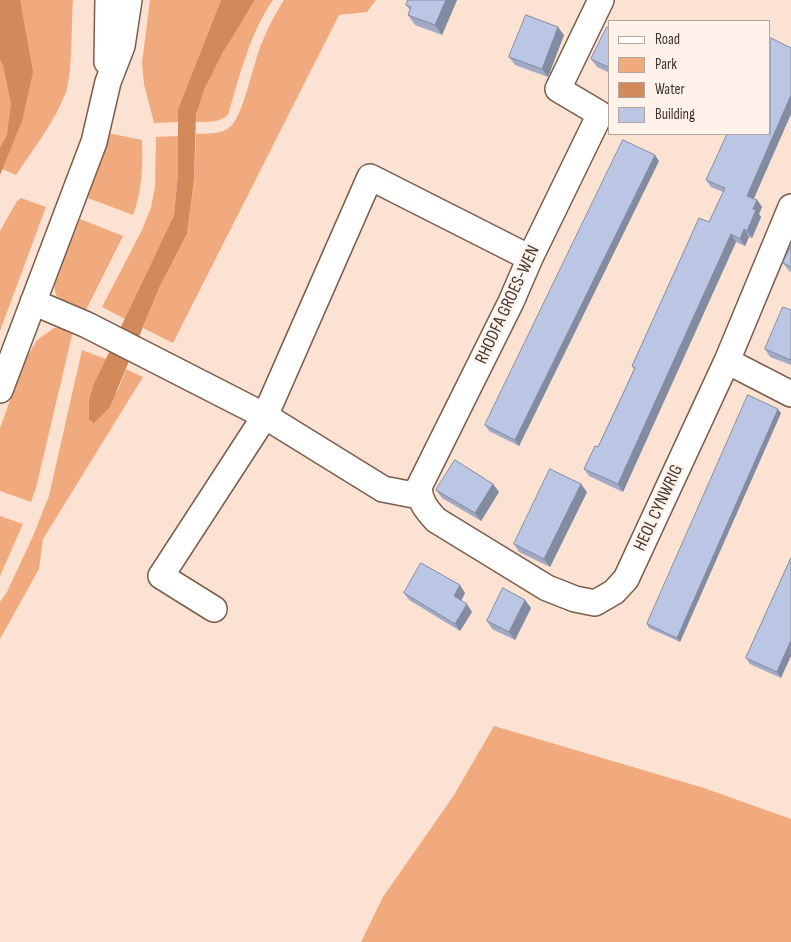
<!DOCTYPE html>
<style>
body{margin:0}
#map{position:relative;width:791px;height:942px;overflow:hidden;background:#fce2d2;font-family:"Sofia Sans Condensed",sans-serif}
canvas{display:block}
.legend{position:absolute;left:608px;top:20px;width:162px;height:115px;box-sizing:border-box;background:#fff2ea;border:1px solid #b3a69e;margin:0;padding:6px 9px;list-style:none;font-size:15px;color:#41342c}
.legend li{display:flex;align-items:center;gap:10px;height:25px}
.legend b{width:25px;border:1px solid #b3a69e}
</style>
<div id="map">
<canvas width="791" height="942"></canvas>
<ul class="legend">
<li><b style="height:6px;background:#fff"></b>Road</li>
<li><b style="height:14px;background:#f0aa7d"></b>Park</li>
<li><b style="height:14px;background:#d28a5b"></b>Water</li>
<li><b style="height:14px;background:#bac6e4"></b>Building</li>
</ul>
</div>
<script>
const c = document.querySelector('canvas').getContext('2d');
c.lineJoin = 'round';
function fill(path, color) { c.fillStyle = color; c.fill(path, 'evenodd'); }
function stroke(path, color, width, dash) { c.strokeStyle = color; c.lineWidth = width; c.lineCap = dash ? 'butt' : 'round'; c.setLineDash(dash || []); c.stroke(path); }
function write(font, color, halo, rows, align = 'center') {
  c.font = font + ' "Sofia Sans Condensed",sans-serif'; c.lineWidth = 4.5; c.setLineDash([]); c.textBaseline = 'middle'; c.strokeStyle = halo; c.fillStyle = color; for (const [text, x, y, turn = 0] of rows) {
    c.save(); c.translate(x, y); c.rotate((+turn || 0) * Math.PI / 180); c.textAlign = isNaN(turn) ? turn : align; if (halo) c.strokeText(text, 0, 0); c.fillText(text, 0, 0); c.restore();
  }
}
fill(new Path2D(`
 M0 0H73C71 25 73 69 66 92 55 122 33 149 16 175L0 168Z
 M150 0H221L178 109V122L154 123 144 84 142 63Z
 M255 0H273C249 35 240 75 228 115 218 123 208 122 196 122 196 90 238 28 255 0Z
 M284 0H376L367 12 339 15 173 343 143 328 160 286 187 234 194 181 196 134C208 133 223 135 232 125 243 114 254 62 261 45 267 29 275 14 284 0Z
 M108 133 142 140C143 165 142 192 133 215L88 198Z
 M179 136 178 174 174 215 125 319 102 307 142 230 151 208 155 187 156 137Z
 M21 198 46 207 0 331V231L17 201Z
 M80 219 123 236 83 316C67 307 55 304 54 283Z
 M65 327 73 331 36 488 31 502 0 491V428L24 362 37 340 54 328Z
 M82 350 106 359C95 382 89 394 89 420L95 422 118 390 126 369 143 377 43 539 39 569 0 639V602L7 592 33 536 49 496Z
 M0 516 23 524 0 576Z
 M494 726 704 788 791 819V942H361L383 897 454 795Z`), '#f0aa7d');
fill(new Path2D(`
 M0 0H20L33 72 22 121 0 175V148L7 135 11 103 3 65 0 59Z
 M221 0H255L222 54 204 90 196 115 194 180 187 234 160 286 110 407 94 423 89 420V401L93 386 174 215 178 174V109Z`), '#d28a5b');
const minor = new Path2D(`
 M601 0 558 89 600 114 530 258 511 302 419 487C420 502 426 509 436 520L547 588 575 599 595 603 614 592 626 579 727 361 791 207
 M107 62 108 0
 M33 302 87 325 265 416 383 489 419 496
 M727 361 791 394
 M0 390 94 142 108 82 122 46 129 0
 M214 609 161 576 265 416 370 177 530 258`);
stroke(minor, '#795d4c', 28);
stroke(minor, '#fff', 25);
fill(new Path2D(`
 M457 0 442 35 415 25 408 15 410 10 406 5Z
 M610 28V73L597 67 591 59Z
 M564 35 548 77 515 65 509 57Z
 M791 48V114L753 199 757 200 762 207 759 214 761 217 752 238 749 237 745 246 736 242 623 492 589 476 584 469 598 447 634 369 632 366 709 222 723 192 711 187 706 180Z
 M659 161 519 446 489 431 485 425Z
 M791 246V272L789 271 783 263Z
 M791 310V365L770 357 765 349Z
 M781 413 680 642 649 628 647 624Z
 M493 484 499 492 481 521 442 498 436 490Z
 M587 492 550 567 519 552 514 544Z
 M791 558 781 678 750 664 746 658Z
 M404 593H465L461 601 472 612 460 631 409 600Z
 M525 600 531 608 515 640 492 629 487 621Z`), '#a0aac4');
fill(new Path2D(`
 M446 0H457L442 35 435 25Z
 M558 27 564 35 548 77 542 69Z
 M791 95V114L752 203 747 196Z
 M655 155 659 161 519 446 515 440Z
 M757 200 762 207 759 214 761 217 752 238 747 231 753 209Z
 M744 229 749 237 745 246 740 239Z
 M731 234 736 242 623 492 618 484Z
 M778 409 781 413 680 642 677 638Z
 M493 484 499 492 481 521 475 513Z
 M581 484 587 492 550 567 544 559Z
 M460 585 465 593 459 604 454 596Z
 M525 600 531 608 515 640 509 632Z
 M467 604 472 612 460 631 455 624Z
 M791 640V656L781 678 777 672Z`), '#828ba0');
const building = new Path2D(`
 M408 0H446L435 25 408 15 411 7 406 5Z
 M526 15 558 27 542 69 509 57Z
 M607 27 610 28V68L591 59Z
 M771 38 791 48V95L747 196 757 200 753 209 756 210 747 231 744 229 740 239 731 234 618 484 584 469 595 446 598 447 622 396 635 368 632 366 699 218 709 222 725 188 706 180 727 134H770V40Z
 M623 140 655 155 515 440 485 425Z
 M791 246V267L783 263Z
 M783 307 791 310V360L765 349Z
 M748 395 778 409 677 638 647 624Z
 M455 460 493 484 475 513 436 490Z
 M550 469 581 484 544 559 514 544Z
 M791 558V640L777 672 746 658Z
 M421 563 460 585 454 596 467 604 455 624 404 593Z
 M503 588 525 600 509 632 487 621Z`);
fill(building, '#bac6e4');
stroke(building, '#828ba0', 1);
write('18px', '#41342c', '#fff2ea', [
 ["RHODFA GROES-WEN",508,305,-65],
 ["HEOL CYNWRIG",659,508,-65]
]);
</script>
